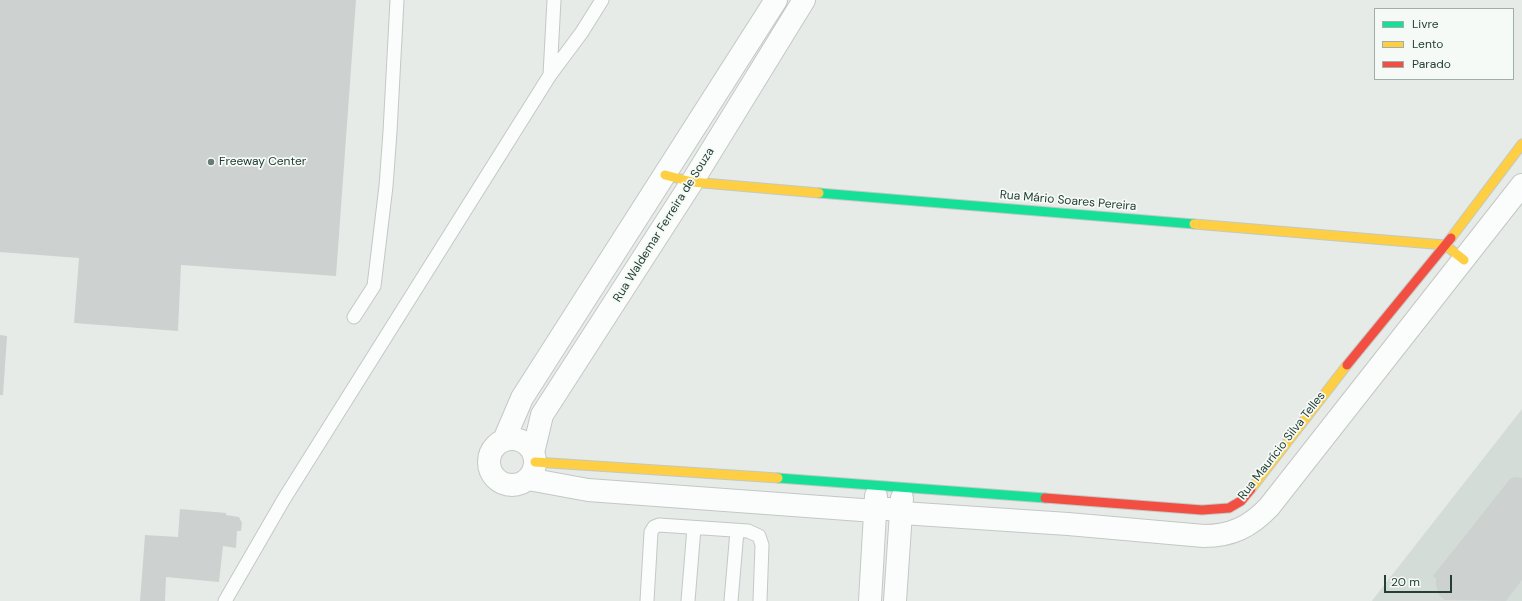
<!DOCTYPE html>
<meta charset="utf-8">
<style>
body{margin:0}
#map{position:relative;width:1522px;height:601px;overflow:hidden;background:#e6ebe8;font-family:"DM Sans",sans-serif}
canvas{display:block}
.legend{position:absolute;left:1374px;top:8px;width:140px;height:72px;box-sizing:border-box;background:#f5faf7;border:1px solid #a1afa9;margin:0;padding:5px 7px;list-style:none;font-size:12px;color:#243f35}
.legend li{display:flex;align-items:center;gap:8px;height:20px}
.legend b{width:20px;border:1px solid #a1afa9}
.scale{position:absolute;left:1384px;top:575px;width:68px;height:18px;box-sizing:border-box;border:2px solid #243f35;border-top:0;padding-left:5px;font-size:12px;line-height:14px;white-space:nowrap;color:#243f35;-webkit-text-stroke:3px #f5faf7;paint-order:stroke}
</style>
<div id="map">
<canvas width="1522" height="601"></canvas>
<ul class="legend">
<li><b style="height:5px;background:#16e098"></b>Livre</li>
<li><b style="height:5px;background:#ffcf43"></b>Lento</li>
<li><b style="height:5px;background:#f24e42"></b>Parado</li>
</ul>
<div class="scale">20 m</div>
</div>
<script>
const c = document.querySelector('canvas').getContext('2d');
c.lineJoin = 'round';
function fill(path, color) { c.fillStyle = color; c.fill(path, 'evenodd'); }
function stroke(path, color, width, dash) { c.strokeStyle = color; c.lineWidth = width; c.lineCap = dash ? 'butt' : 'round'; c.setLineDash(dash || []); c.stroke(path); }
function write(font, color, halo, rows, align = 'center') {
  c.font = font + ' "DM Sans",sans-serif'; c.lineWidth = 3.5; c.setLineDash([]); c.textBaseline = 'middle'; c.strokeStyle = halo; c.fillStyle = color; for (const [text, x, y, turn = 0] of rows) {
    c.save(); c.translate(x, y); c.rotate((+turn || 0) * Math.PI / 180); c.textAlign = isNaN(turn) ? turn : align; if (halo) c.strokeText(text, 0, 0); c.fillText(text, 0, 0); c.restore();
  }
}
fill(new Path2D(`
 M1522 409V601H1372L1374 598Z`), '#d4dcd8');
fill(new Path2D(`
 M0 0H356L336 276 181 265 178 331 74 323 79 258 0 252Z
 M0 335 7 336 3 395H0Z
 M1516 477 1522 478V580L1506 601 1445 600 1439 595 1436 585V578L1433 576 1506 484 1511 478Z
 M180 509 226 513V515L239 517 242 523 241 531H237L236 548 223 546 219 582 166 577 165 601H140L145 535 178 537Z`), '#cdd2d0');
const lane = new Path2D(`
 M550 75 554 0
 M354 317 374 286 386 186 390 132 397 0
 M225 601 284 499 550 75 582 32 602 0
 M647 601 651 532 654 527 659 525 748 531 759 536 762 545 760 601
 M688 601 694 528
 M731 601 737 531`);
const street = new Path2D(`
 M489 462a23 23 0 1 1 46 0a23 23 0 1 1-46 0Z
 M504 440 522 398 776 0
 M533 453 542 415 692 182 804 0
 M528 479 588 490 875 511C885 507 892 509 902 513L1068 524 1204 536C1231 536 1250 527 1269 507L1522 185
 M870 601 876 496
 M895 601 902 498`);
const fast = new Path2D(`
 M819 193 1194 224
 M778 478 1045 498`);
const slow = new Path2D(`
 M665 175 692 182 819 193
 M1194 224 1445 245 1464 260
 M1451 238 1522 144
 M535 462 778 478
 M1251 489 1347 365`);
const jam = new Path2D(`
 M1347 365 1451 238
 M1045 498 1202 510 1229 508 1241 501 1251 489`);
stroke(lane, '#c3c8c5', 15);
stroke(street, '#c3c8c5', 24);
stroke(fast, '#c2c9c5', 11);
stroke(slow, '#c2c9c5', 11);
stroke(jam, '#c2c9c5', 11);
stroke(lane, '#fbfcfc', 13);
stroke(street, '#fbfcfc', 22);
stroke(fast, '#16e098', 9);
stroke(slow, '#ffcf43', 9);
stroke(jam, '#f24e42', 9);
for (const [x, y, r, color] of [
 [211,162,4,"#687b74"]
]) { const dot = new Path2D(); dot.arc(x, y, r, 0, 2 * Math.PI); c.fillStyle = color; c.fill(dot); stroke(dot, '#f5faf7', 1.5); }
write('12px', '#243f35', '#f5faf7', [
 ["Freeway Center",219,162]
], 'left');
write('12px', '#243f35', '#f5faf7', [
 ["Rua Mário Soares Pereira",1068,201,5],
 ["Rua Waldemar Ferreira de Souza",664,225,-58],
 ["Rua Maurício Silva Telles",1282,446,-52]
]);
</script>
